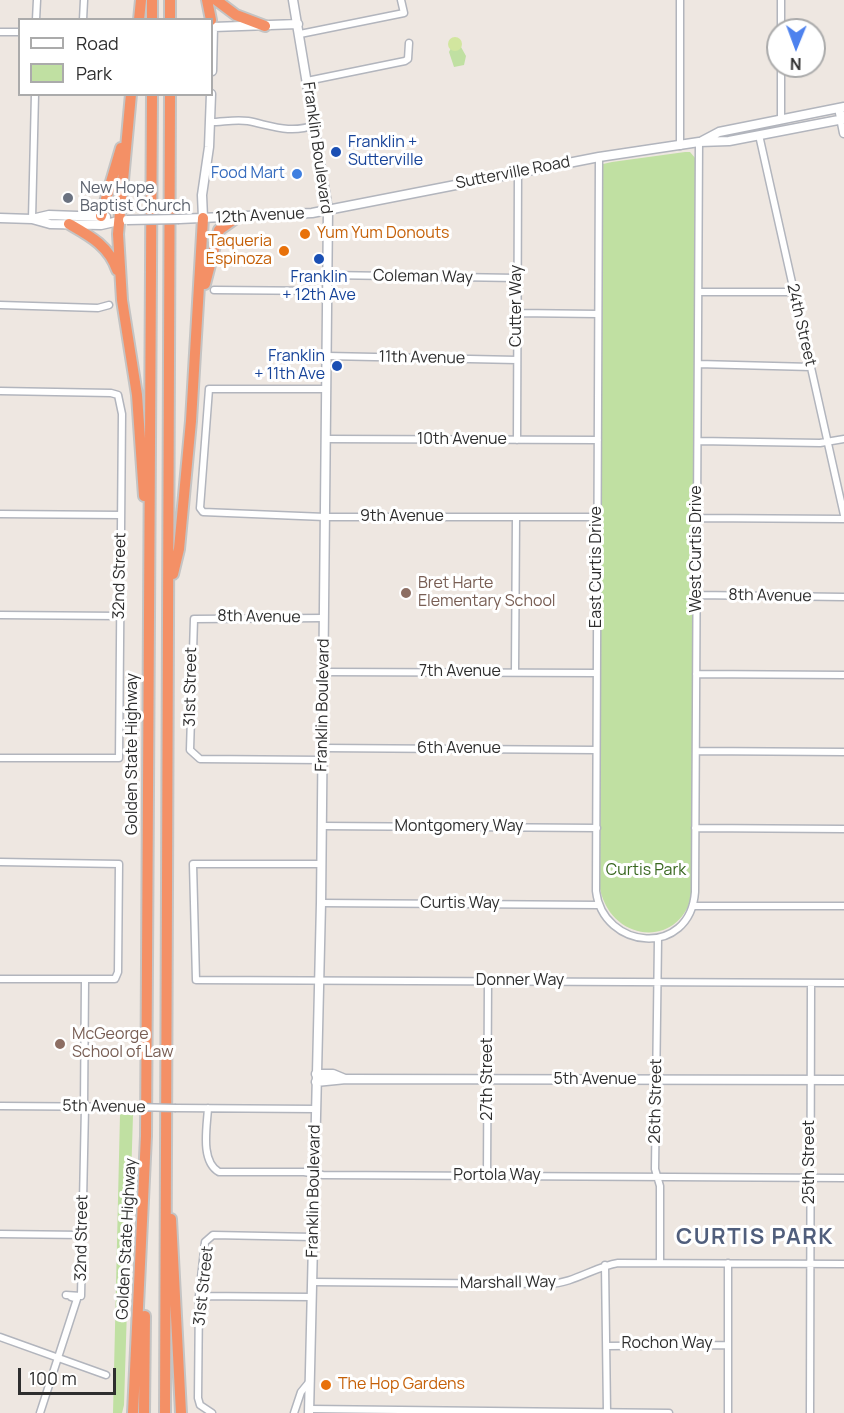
<!DOCTYPE html>
<style>
body{margin:0}
#map{position:relative;width:844px;height:1413px;overflow:hidden;background:#eee7e1;font-family:Manrope,sans-serif}
canvas{display:block}
.legend{position:absolute;left:18px;top:18px;width:195px;height:78px;box-sizing:border-box;background:#fff;border:2px solid #ababab;margin:0;padding:8px 10px;list-style:none;font-size:18px;color:#2e2e2e}
.legend li{display:flex;align-items:center;gap:12px;height:30px}
.legend b{width:30px;border:2px solid #ababab}
.north{position:absolute;left:766px;top:18px;width:60px;height:60px;box-sizing:border-box;background:#fff;border:2px solid #ababab;border-radius:50%;rotate:181deg;font-size:16px;font-weight:700;line-height:24px;text-align:center;color:#2e2e2e}
.north::after{content:'';display:block;margin:auto;width:21px;height:27px;background:#4e82ee;clip-path:polygon(50% 0,100% 100%,50% 72%,0 100%)}
.scale{position:absolute;left:18px;top:1368px;width:98px;height:27px;box-sizing:border-box;border:3px solid #2e2e2e;border-top:0;padding-left:8px;font-size:18px;line-height:21px;white-space:nowrap;color:#2e2e2e;-webkit-text-stroke:4px #fff;paint-order:stroke}
</style>
<div id="map">
<canvas width="844" height="1413"></canvas>
<ul class="legend">
<li><b style="height:8px;background:#fff"></b>Road</li>
<li><b style="height:16px;background:#c0e0a2"></b>Park</li>
</ul>
<div class="north">N</div>
<div class="scale">100 m</div>
</div>
<script>
const c = document.querySelector('canvas').getContext('2d');
c.lineJoin = 'round';
function fill(path, color) { c.fillStyle = color; c.fill(path, 'evenodd'); }
function stroke(path, color, width, dash) { c.strokeStyle = color; c.lineWidth = width; c.lineCap = dash ? 'butt' : 'round'; c.setLineDash(dash || []); c.stroke(path); }
function write(font, color, halo, rows, align = 'center') {
  c.font = font + ' Manrope,sans-serif'; c.lineWidth = 6; c.setLineDash([]); c.textBaseline = 'middle'; c.strokeStyle = halo; c.fillStyle = color; for (const [text, x, y, turn = 0] of rows) {
    c.save(); c.translate(x, y); c.rotate((+turn || 0) * Math.PI / 180); c.textAlign = isNaN(turn) ? turn : align; if (halo) c.strokeText(text, 0, 0); c.fillText(text, 0, 0); c.restore();
  }
}
fill(new Path2D(`
 M461 47 466 56 464 65 454 67 449 52 451 48Z
 M685 152H690L696 159 693 891C682 949 612 944 600 889L601 169 603 164 612 162Z
 M120 1114 133 1115 124 1405 122 1413H113Z`), '#c0e0a2');
fill(new Path2D(`
 M448 44a7 7 0 1 1 14 0a7 7 0 1 1-14 0Z`), '#d2e69f');
const street = new Path2D(`
 M781 0V30
 M36 20 37 0
 M83 20 84 0
 M0 32H20
 M300 34 404 13 401 0
 M781 66V120
 M307 81 405 61 408 59 409 43
 M210 122C223 122 235 119 248 121 273 126 290 134 315 125
 M759 135 844 515
 M680 146V0
 M599 157 596 891C603 950 690 958 695 892L699 142
 M32 219 35 94
 M328 275 517 278
 M214 290 328 291
 M699 292H794
 M0 305 98 308 109 305
 M517 313 598 314
 M327 356 517 360
 M698 364 811 367
 M326 389H209L200 508 203 512 325 517H597
 M0 391 111 393 118 395 122 414 119 758H0
 M326 439 598 440
 M517 440 518 172
 M698 441 820 443 844 439
 M0 514 121 515
 M697 518 844 519
 M697 595 844 597
 M0 615 120 616
 M324 672 596 673
 M515 672 516 517
 M696 674 844 675
 M323 748 596 750
 M696 751 844 752
 M323 760 200 759 190 750 194 619 324 618
 M322 826 597 828
 M695 828 844 829
 M0 862 119 864 118 972 115 979H0
 M321 864H193L196 980 844 983
 M321 903 599 905
 M693 906H844
 M658 939 655 1169 660 1186V1263
 M0 1106 133 1107
 M84 1107 85 980
 M176 1108 316 1109
 M208 1108C207 1127 200 1161 219 1172H304L323 1175 844 1178
 M487 1176 488 981
 M0 1234 83 1235
 M728 1263V1413
 M605 1265 607 1412
 M312 1282 549 1284C574 1283 594 1267 618 1263L844 1264
 M66 1295 81 1296 85 1107
 M199 1296 311 1297
 M0 1337 106 1375
 M607 1346 728 1345
 M310 1409 669 1413
 M40 1413 77 1299 71 1297
 M212 1413 200 1405 198 1398 199 1296 205 1242 213 1235 314 1237
 M294 1413 301 1392 310 1381
 M810 1413 811 983`);
const secondary = new Path2D(`
 M293 0 328 210 321 903 309 1413
 M212 71 213 27 298 24
 M839 108 844 133
 M702 141 719 132 844 107
 M0 218 32 219 50 224 101 225 123 220
 M203 218 202 195 209 147 211 94
 M32 219 49 215 106 217
 M179 219 312 213 599 157 699 142 729 141 844 119
 M316 1074H333L345 1079
 M316 1082 346 1079 844 1080`);
const highway = new Path2D(`
 M207 0 211 20
 M216 0 236 15 265 26
 M139 20 141 0
 M152 20V0
 M170 20V0
 M131 94 118 234 122 300 137 395 144 496
 M101 216 121 148
 M69 224C90 236 109 246 117 270
 M205 284 219 230 236 218
 M173 574 179 549 191 421 203 218
 M171 1219 181 1413
 M133 1413 146 1136 152 94
 M144 1413 145 1316
 M165 1413 170 94`);
stroke(street, '#b2b5bd', 9);
stroke(secondary, '#b2b5bd', 11);
stroke(highway, '#c4c4c4', 14);
stroke(street, '#fff', 6);
stroke(secondary, '#fff', 8);
stroke(highway, '#f49066', 10);
const streetBridge = new Path2D(`
 M133 1107 176 1108`);
const secondaryBridge = new Path2D(`
 M127 220 179 219`);
stroke(streetBridge, '#b2b5bd', 9, []);
stroke(secondaryBridge, '#b2b5bd', 11, []);
stroke(streetBridge, '#fff', 6);
stroke(secondaryBridge, '#fff', 8);
for (const [x, y, r, color] of [
 [336,152,6,"#1a4fb4"],
 [297,174,6,"#3f7fe0"],
 [68,198,6,"#6b7280"],
 [305,234,6,"#e8710a"],
 [284,251,6,"#e8710a"],
 [319,259,6,"#1a4fb4"],
 [337,366,6,"#1a4fb4"],
 [406,593,6,"#8d6e63"],
 [60,1044,6,"#8d6e63"],
 [326,1385,6,"#e8710a"]
]) { const dot = new Path2D(); dot.arc(x, y, r, 0, 2 * Math.PI); c.fillStyle = color; c.fill(dot); stroke(dot, '#fff', 2); }
write('16px', '#164399', '#fff', [
 ["Franklin +",348,143],
 ["Sutterville",348,161],
 ["Franklin",319,278,"center"],
 ["+ 12th Ave",319,296,"center"],
 ["Franklin",325,357,"right"],
 ["+ 11th Ave",325,375,"right"]
], 'left');
write('16px', '#2e2e2e', '#fff', [
 ["Franklin Boulevard",317,148,82],
 ["Sutterville Road",513,173,-11],
 ["12th Avenue",260,216,-3],
 ["Coleman Way",423,277,1],
 ["Cutter Way",517,306,-90],
 ["24th Street",801,325,77],
 ["11th Avenue",422,358,1],
 ["10th Avenue",462,440],
 ["9th Avenue",402,517],
 ["West Curtis Drive",697,549,-90],
 ["East Curtis Drive",597,567,-90],
 ["32nd Street",120,576,-89],
 ["8th Avenue",770,596,1],
 ["8th Avenue",259,617,1],
 ["7th Avenue",460,672],
 ["31st Street",191,687,-89],
 ["Franklin Boulevard",323,705,-89],
 ["6th Avenue",459,749],
 ["Golden State Highway",133,754,-90],
 ["Montgomery Way",459,827],
 ["Curtis Way",460,904],
 ["Donner Way",520,981],
 ["27th Street",488,1079,-90],
 ["5th Avenue",595,1080],
 ["26th Street",656,1101,-89],
 ["5th Avenue",104,1107,1],
 ["25th Street",810,1162,-90],
 ["Portola Way",497,1176],
 ["Franklin Boulevard",314,1191,-89],
 ["32nd Street",82,1238,-89],
 ["Golden State Highway",127,1239,-87],
 ["Marshall Way",508,1283,-1],
 ["31st Street",204,1286,-84],
 ["Rochon Way",667,1344]
]);
write('16px', '#366cbe', '#fff', [
 ["Food Mart",285,174]
], 'right');
write('16px', '#5b616d', '#fff', [
 ["New Hope",80,189],
 ["Baptist Church",80,207]
], 'left');
write('16px', '#c56008', '#fff', [
 ["Yum Yum Donouts",317,234],
 ["Taqueria",272,242,"right"],
 ["Espinoza",272,260,"right"],
 ["The Hop Gardens",338,1385]
], 'left');
write('16px', '#785e54', '#fff', [
 ["Bret Harte",418,584],
 ["Elementary School",418,602],
 ["McGeorge",72,1035],
 ["School of Law",72,1053]
], 'left');
write('16px', '#396820', '#fff', [
 ["Curtis Park",646,871]
]);
c.letterSpacing = '1.5px';
write('bold 22px', '#505e7c', '#fff', [
 ["CURTIS PARK",755,1238]
]);
c.letterSpacing = '0px';
</script>
